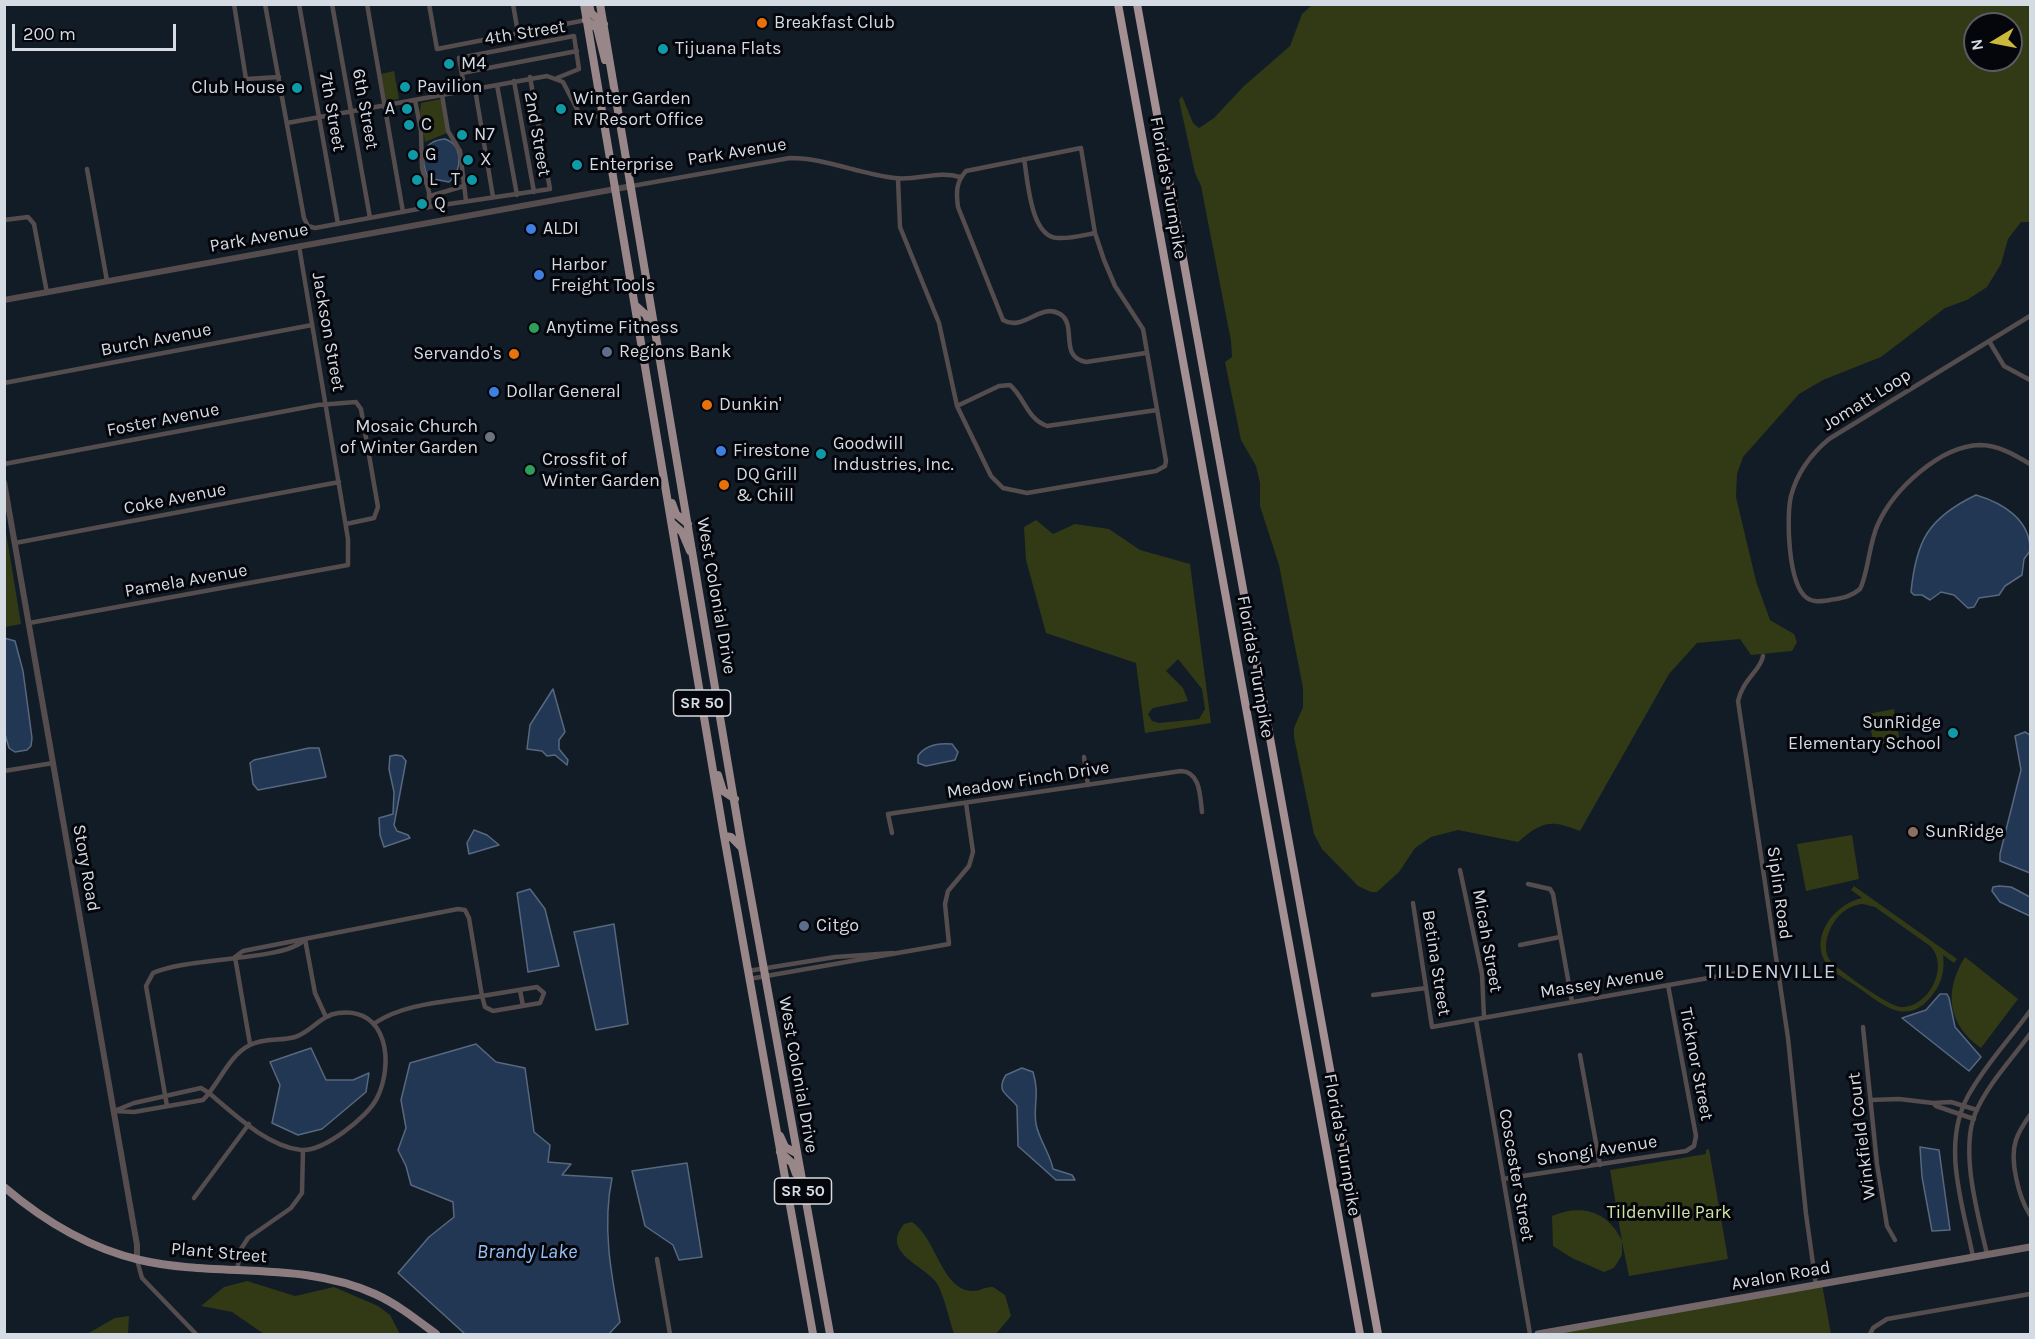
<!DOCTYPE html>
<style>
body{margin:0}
#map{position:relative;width:2035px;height:1339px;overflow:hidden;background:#121c27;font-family:Karla,sans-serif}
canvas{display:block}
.frame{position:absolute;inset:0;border:6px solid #d5dbe3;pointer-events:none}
.north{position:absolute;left:1963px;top:12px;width:60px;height:60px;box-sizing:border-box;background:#04060b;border:2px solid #585b61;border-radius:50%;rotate:260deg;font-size:16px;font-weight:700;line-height:24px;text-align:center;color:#d5dbe3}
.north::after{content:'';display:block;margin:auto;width:21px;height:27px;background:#ccb939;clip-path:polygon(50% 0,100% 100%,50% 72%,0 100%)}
.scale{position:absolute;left:12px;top:24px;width:164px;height:27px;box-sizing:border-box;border:3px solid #d5dbe3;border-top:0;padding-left:8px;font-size:18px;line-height:21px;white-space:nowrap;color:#d5dbe3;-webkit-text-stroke:4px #04060b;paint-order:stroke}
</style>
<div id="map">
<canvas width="2035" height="1339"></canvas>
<div class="frame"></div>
<div class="north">N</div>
<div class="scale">200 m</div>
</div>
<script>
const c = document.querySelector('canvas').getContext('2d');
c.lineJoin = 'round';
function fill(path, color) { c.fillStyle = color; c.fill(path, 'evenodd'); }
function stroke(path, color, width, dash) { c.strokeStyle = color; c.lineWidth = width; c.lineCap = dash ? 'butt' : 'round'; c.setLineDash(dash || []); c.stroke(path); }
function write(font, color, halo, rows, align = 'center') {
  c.font = font + ' Karla,sans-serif'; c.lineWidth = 6; c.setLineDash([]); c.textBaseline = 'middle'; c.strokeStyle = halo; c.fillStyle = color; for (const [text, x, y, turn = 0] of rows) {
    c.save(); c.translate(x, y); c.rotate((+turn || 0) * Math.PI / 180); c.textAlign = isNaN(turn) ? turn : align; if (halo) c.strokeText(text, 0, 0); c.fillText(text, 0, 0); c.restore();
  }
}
fill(new Path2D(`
 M1312 5H2030V222H2021L2008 239 2001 264 1987 287 1967 300 1945 308 1881 357 1823 380 1799 394 1743 457 1737 474 1736 497 1756 581 1770 620 1794 634 1797 642 1792 651 1751 655 1740 639 1697 643 1669 674 1580 831C1551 819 1542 821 1518 842L1458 830 1431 837 1415 848 1399 872 1377 892H1371L1358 886 1322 849 1314 834 1294 737V728L1303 707V688L1279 565 1260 506V483L1256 466 1241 440 1225 362 1232 357 1231 341 1201 186 1195 173 1179 100 1182 96 1193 123 1199 128 1214 118 1244 86 1290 46 1302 14ZM1975 24H2011V60H1975Z
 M394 71 399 99 386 101 381 74Z
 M441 99 447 133 425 142 420 112 421 103Z
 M1036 520 1053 534 1075 524 1109 529 1140 550 1190 564 1211 723 1145 733 1136 663 1046 633 1026 560 1024 527ZM1178 659 1202 689 1205 709 1199 719 1159 723 1152 721 1148 714 1153 708 1188 701 1183 688 1166 671Z
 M5 526 21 624 5 627H4Z
 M1894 709 1900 741 1874 746 1868 714Z
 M1852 835 1859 879 1806 891 1797 844Z
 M1854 886 1957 959 1954 963 1943 955C1945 969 1942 983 1933 994 1907 1029 1882 1004 1856 986 1845 979 1830 971 1824 960 1811 933 1837 903 1862 898L1851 890ZM1863 904 1875 907 1930 946C1950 966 1929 1008 1901 1007 1890 1007 1836 969 1829 959 1824 950 1826 940 1829 932 1835 917 1847 905 1863 904Z
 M1965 957 2018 999 1981 1048C1948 1025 1943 992 1965 957Z
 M1709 1149 1728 1259 1629 1276 1622 1242V1255L1614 1268 1604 1272 1572 1258 1553 1246 1552 1216C1582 1203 1609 1212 1622 1241L1610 1170 1706 1154V1150Z
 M912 1222C937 1239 941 1288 971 1291 979 1292 985 1286 993 1287L1005 1295 1011 1316 996 1334H954C949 1318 945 1300 938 1285 928 1266 879 1254 904 1224Z
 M247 1281 295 1296 334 1287 378 1306 390 1315 400 1334H264L232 1312 201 1306 224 1287Z
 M1822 1284 1831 1334H1538Z
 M129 1316 128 1334H87L115 1318Z`), '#323915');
const water = new Path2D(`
 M445 139C463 145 463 171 449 182L428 178C420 159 421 141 445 139Z
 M1976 495C2003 503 2031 520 2030 551L2024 559 2022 575 2005 586 1999 595 1979 598 1974 607 1968 608 1954 595 1941 592 1930 600 1922 595H1914L1911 592C1916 541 1928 518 1976 495Z
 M4 638 15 641 23 671 32 738 31 746 27 750 15 752 9 748 5 734Z
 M553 689 565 732 559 740V749L568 760 567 765 555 755 547 756 542 751 527 749 530 725Z
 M2025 732 2030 735V873L2000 861V854L2021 770 2015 736Z
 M952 744 958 752 955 760 926 766 918 763V756C925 745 940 743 952 744Z
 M309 748H319L326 777 258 790 253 784 250 763 254 760Z
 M396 755 402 756 406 761 394 825 397 831 408 835 410 838 384 847 380 835 379 818 393 814 394 792 389 769 390 756Z
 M474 830 487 835 499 845 469 854 467 843Z
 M1999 886 2011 887 2030 897V916L2000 902 1992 891 1993 887Z
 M530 889 545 909 559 966 528 972 517 893Z
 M614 924 628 1024 596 1030 574 932Z
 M1940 994H1947L1949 998 1955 1027 1981 1057 1969 1071 1902 1018 1926 1010Z
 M476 1044 496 1062 525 1068 534 1132 550 1145 548 1162 571 1164 562 1175 612 1178C602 1226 611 1274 620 1322L609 1334H465L398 1273 429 1237 454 1217 453 1202 411 1185 406 1166 398 1150 406 1128 401 1100 410 1063Z
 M311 1048 326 1080H353L369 1073 366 1092 322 1129 298 1135 272 1123 280 1085 270 1062Z
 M1022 1068 1033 1072C1040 1095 1033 1105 1036 1124 1039 1140 1050 1153 1053 1169L1072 1175 1075 1180H1056L1018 1146 1017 1106C1008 1094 995 1092 1006 1075Z
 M1920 1147 1939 1150 1950 1230 1932 1231 1922 1177Z
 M687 1163 702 1257 679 1260 673 1245 645 1226 632 1171Z`);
fill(water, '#213754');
stroke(water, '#57687f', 1.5);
stroke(new Path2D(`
 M234 4 246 79 279 77
 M265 4 304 218 308 226 315 228 429 207V192L422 168 421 131 415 100
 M299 4 338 224
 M332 4 370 218
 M367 4 403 212
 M429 4 437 49 586 20
 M513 4 518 33
 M462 73 577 51
 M514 81 534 192
 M497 85 517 195
 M475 89 493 197
 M465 91 459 58 574 36 579 69 557 78
 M442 95 448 131 460 151 466 201
 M287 123 547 76 563 82 581 117 603 116
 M1024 159C1028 180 1030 237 1058 238 1070 239 1084 235 1095 233
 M87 169 107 281
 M898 179 900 227 939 323 957 406 991 476 1003 488 1027 493 1156 471 1165 466 1166 461 1143 329 1115 286 1104 260 1095 233 1081 148 966 171C956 182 956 192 958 207L1003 320C1023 332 1041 302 1060 314 1078 325 1058 357 1086 362L1146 353
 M632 186 790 158C826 158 859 174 895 178 918 181 937 170 960 177
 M430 196 464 186
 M429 207 550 189 530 77
 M4 220 28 217 34 224 47 293
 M2030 316 1829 439C1811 454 1797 473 1791 496 1786 517 1788 585 1807 598 1814 603 1822 601 1830 600 1841 598 1851 597 1860 589 1868 574 1869 543 1878 524 1894 489 1940 446 1980 445 1998 445 2015 455 2030 464
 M1989 341 2004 366 2030 380
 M4 383 312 325
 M957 406 999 386 1010 385C1025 398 1027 419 1047 426L1157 410
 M4 464 318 405 356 402 361 409 378 507 374 518 346 524
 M15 543 339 482
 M29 623 348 565V539L299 246
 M1763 656C1761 670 1743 679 1738 701L1788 1038 1806 1214 1816 1285
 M1084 757 1088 785
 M4 771 53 763
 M892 833 888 814 1181 771C1201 772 1200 797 1202 812
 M1460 870 1482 974 1484 1017
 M1528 884 1550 889 1553 894 1572 1002
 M1413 903 1432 1027 1776 966
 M305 939 315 993 326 1017
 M1520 945 1560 937
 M235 957 243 951 432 914 458 909 465 910 469 918 482 996C447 1002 405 1003 375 1023
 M235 957 250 1044
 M748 971 835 957 893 953
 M749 979 949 944 945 904 948 891 969 866 973 852 966 803
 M537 987 544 993 540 1003 493 1011 485 1007 482 996Z
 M520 990 523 1006
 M1373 995 1426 988
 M1476 1020 1530 1334
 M1863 1027 1877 1164 1887 1226 1895 1240
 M1580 1055 1600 1165
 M1871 1100 1899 1099 1933 1103
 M167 1106 146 986 153 973C187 957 281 961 303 941
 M114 1111 134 1103 201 1088 209 1093C235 1115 267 1146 301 1150 323 1152 368 1117 377 1098 394 1064 388 1006 338 1013 321 1015 311 1032 295 1037 281 1041 263 1038 250 1045 229 1055 219 1084 203 1100L134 1112 114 1111
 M2030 1115C2025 1122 2019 1131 2016 1140 2009 1160 2019 1198 2030 1215
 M1974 1119 1936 1106 1933 1103 1951 1102 1977 1110
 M1503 1179 1686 1151 1694 1146 1696 1136 1668 985
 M194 1198 249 1124
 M1987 1254C1978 1215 1960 1152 1975 1114 1987 1085 2012 1059 2030 1034
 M1973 1257C1963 1205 1941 1145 1968 1096 1984 1066 2010 1039 2030 1011
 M657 1259 670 1334
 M137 1260 142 1278 196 1334
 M237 1270 241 1249 248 1238 291 1208 302 1193 303 1150
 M1870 1334 1873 1328 1887 1319 2030 1294`), '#544c4d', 4.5);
stroke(new Path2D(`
 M4 300 632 186
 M4 482 137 1245V1260`), '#544c4d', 6);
stroke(new Path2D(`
 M1538 1334 2030 1247`), '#746769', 7);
stroke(new Path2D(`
 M4 1187C44 1221 88 1248 140 1260 217 1278 301 1260 375 1294 397 1304 416 1319 436 1334`), '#8d7c7f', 8);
stroke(new Path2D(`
 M584 4 724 836 813 1334
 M589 4 591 13 604 24
 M600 4 742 848 830 1334
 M586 20 597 28 605 60
 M636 306 646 315 653 330
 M672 503 676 514 688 524
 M672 523 682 532 690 551
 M718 775 723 791 735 799
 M724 836 731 837 742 848
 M780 1136 785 1147 796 1153
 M780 1152 792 1163 796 1174`), '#988688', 8);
stroke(new Path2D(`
 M1118 4 1360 1334
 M1137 4 1378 1334`), '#a48f92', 8);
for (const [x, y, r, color] of [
 [762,23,6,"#e8710a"],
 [663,49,6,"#0f9aa8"],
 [449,64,6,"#0f9aa8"],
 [405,87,6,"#0f9aa8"],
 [297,88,6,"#0f9aa8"],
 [407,109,6,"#0f9aa8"],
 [561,109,6,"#0f9aa8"],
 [409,125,6,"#0f9aa8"],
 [462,135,6,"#0f9aa8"],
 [413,155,6,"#0f9aa8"],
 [468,160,6,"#0f9aa8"],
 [577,165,6,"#0f9aa8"],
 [417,180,6,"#0f9aa8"],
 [472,180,6,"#0f9aa8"],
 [422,204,6,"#0f9aa8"],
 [531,229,6,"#3f7fe0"],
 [539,275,6,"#3f7fe0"],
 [534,328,6,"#2e9e5b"],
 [607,352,6,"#5c6f8a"],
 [514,354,6,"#e8710a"],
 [494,392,6,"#3f7fe0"],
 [707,405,6,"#e8710a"],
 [490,437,6,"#6b7280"],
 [721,451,6,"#3f7fe0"],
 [821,454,6,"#0f9aa8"],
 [530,470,6,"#2e9e5b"],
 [724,485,6,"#e8710a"],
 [1953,733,6,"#0f9aa8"],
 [1913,832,6,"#8d6e63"],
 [804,926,6,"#5c6f8a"]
]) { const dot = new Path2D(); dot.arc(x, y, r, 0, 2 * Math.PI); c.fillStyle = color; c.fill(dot); stroke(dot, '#04060b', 2); }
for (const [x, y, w] of [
 [702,703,57],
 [803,1191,57]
]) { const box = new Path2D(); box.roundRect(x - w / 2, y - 13, w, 26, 4.5); c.fillStyle = '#04060b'; c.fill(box); stroke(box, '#d5dbe3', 1.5); }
write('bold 16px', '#d5dbe3', null, [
 ["SR 50",702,703],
 ["SR 50",803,1191]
]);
write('18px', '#d5dbe3', '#04060b', [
 ["Breakfast Club",774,23],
 ["Tijuana Flats",675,49],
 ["M4",461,64],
 ["Pavilion",417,87],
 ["Club House",285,88,"right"],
 ["Winter Garden",573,99],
 ["RV Resort Office",573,120],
 ["A",395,109,"right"],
 ["C",421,125],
 ["N7",474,135],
 ["G",425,155],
 ["X",480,160],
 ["Enterprise",589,165],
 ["L",429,180],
 ["T",460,180,"right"],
 ["Q",434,204],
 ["ALDI",543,229],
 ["Harbor",551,265],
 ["Freight Tools",551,286],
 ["Anytime Fitness",546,328],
 ["Regions Bank",619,352],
 ["Servando's",502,354,"right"],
 ["Dollar General",506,392],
 ["Dunkin'",719,405],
 ["Mosaic Church",478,427,"right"],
 ["of Winter Garden",478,448,"right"],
 ["Goodwill",833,444],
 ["Industries, Inc.",833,465],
 ["Firestone",733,451],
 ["Crossfit of",542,460],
 ["Winter Garden",542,481],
 ["DQ Grill",736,475],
 ["& Chill",736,496],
 ["SunRidge",1941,723,"right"],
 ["Elementary School",1941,744,"right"],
 ["SunRidge",1925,832],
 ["Citgo",816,926]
], 'left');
write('18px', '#d5dbe3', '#04060b', [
 ["4th Street",525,33,-9],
 ["6th Street",365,109,80],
 ["7th Street",332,112,80],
 ["2nd Street",537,134,80],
 ["Park Avenue",737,152,-9],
 ["Florida's Turnpike",1168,188,80],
 ["Park Avenue",259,238,-10],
 ["Jackson Street",328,332,80],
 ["Burch Avenue",156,340,-11],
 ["Jomatt Loop",1867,400,-32],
 ["Foster Avenue",163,420,-11],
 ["Coke Avenue",175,499,-11],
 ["Pamela Avenue",186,581,-10],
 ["West Colonial Drive",716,596,80],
 ["Florida's Turnpike",1255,667,80],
 ["Meadow Finch Drive",1028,780,-9],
 ["Story Road",86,868,80],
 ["Siplin Road",1779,893,82],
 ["Micah Street",1487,941,80],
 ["Betina Street",1436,963,81],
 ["Massey Avenue",1602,983,-9],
 ["Ticknor Street",1696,1064,79],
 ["West Colonial Drive",798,1075,80],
 ["Winkfield Court",1862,1136,-97],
 ["Florida's Turnpike",1342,1145,80],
 ["Shongi Avenue",1597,1151,-9],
 ["Coscester Street",1516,1175,80],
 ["Plant Street",219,1253,5],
 ["Avalon Road",1781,1276,-10]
]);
write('18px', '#d2e2a0', '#04060b', [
 ["Tildenville Park",1669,1213]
]);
write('italic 20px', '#98c2f7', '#04060b', [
 ["Brandy Lake",527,1252]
]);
c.letterSpacing = '1.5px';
write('21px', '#c4d1e0', '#04060b', [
 ["TILDENVILLE",1771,972]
]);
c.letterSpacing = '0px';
</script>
